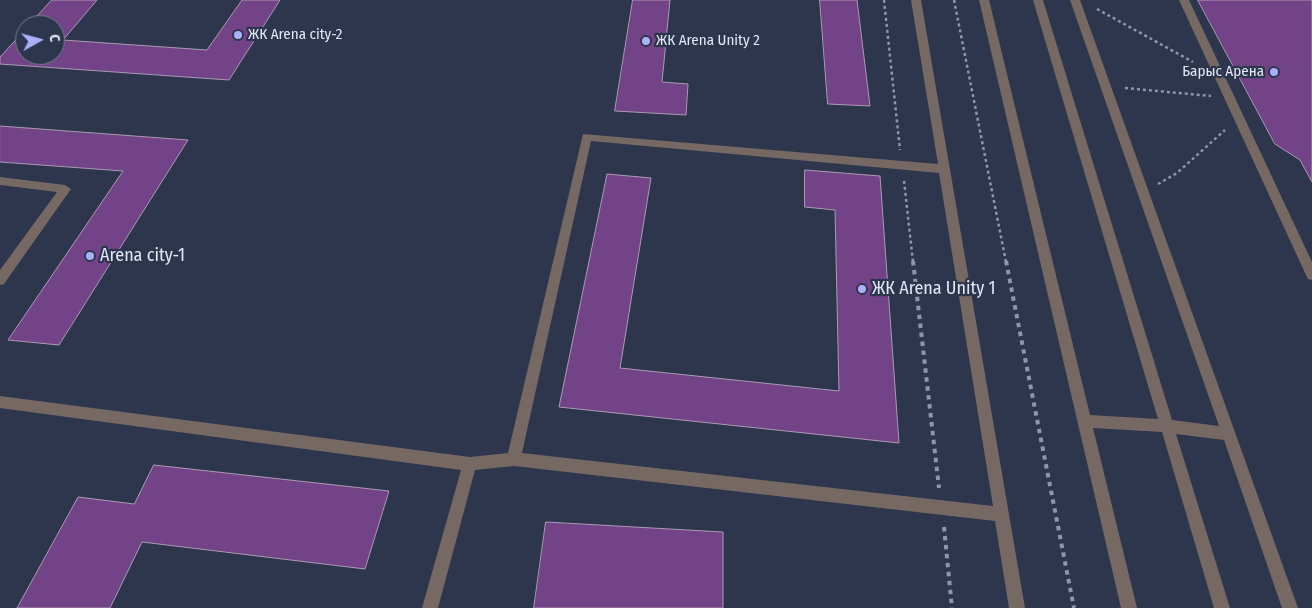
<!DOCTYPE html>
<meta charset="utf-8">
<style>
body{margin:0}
#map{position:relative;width:1312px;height:608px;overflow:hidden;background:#2d364d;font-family:"Fira Sans Condensed",sans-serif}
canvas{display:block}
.north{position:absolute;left:15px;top:15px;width:50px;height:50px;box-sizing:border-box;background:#2d364d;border:1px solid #757c90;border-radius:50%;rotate:83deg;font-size:14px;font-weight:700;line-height:20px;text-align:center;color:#e0e6f5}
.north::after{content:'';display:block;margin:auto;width:18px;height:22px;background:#aab0fc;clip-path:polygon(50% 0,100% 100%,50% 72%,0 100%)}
</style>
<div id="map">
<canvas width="1312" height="608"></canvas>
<div class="north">С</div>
</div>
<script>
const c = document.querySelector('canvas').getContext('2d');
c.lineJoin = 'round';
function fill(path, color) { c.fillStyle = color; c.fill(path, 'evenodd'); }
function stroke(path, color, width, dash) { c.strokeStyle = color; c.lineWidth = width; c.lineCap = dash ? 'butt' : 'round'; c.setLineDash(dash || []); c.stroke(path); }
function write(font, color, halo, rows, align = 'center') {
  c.font = font + ' "Fira Sans Condensed",sans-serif'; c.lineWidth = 4.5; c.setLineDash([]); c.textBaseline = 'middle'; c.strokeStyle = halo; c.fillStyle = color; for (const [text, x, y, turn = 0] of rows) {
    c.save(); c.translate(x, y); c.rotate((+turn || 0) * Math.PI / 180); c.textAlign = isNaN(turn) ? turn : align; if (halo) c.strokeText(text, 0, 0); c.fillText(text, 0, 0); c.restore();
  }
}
const building = new Path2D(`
 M52 0H97L63 40 207 50 242 0H280L229 80 0 64V57L25 30V55H55V25H29Z
 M633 0H670L662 82 688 84 686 115 615 111Z
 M820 0H857L870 106 828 104Z
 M1198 0H1312V182L1300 160 1275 144Z
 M0 126 188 140 59 345 8 340 123 171 0 162Z
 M805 170 880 176 899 443 559 407 607 174 651 178 620 368 839 391 835 210 805 207Z
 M154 465 389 491 365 569 142 542 110 608H17L78 497 134 504Z
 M546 522 723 532V608H534Z`);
fill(building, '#724386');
stroke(building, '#ac9ab5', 1);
stroke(new Path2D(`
 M884 0 900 150
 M954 0 1006 262
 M1097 9 1193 62
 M1125 88 1211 96
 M904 181 913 262
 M1158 184 1177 173 1225 130`), '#8f96a9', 2.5, [3, 3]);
stroke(new Path2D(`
 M913 261 939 488
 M1006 261 1074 608
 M944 527 952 608`), '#8f96a9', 4, [4.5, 4.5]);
fill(new Path2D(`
 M911 0H921L1025 608H1009L995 521 514 466 475 470 438 608H422L461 470 0 408V396L470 457 508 453 583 134 938 164ZM591 141 939 173 993 506 522 453Z
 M979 0H989L1090 415 1158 419 1033 0H1043L1172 420 1219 426 1070 0H1080L1298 608H1282L1224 440 1176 434 1230 608H1214L1162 432 1093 428 1137 608H1121Z
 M1179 0H1189L1312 262V280L1308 279 1306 275Z
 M0 177 65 185 71 189 4 284 0 285V270L57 192 0 185Z`), '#766863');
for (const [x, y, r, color] of [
 [238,35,5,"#aab0fc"],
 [646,41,5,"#aab0fc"],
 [1274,72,5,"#aab0fc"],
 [90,256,5,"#aab0fc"],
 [862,289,5,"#aab0fc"]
]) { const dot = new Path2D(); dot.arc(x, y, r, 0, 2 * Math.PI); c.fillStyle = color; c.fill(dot); stroke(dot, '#2d364d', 2); }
write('15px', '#e0e6f5', '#2d364d', [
 ["ЖК Arena city-2",248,35],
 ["ЖК Arena Unity 2",656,41],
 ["Барыс Арена",1264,72,"right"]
], 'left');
write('18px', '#e0e6f5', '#2d364d', [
 ["Arena city-1",100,256],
 ["ЖК Arena Unity 1",872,289]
], 'left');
</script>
